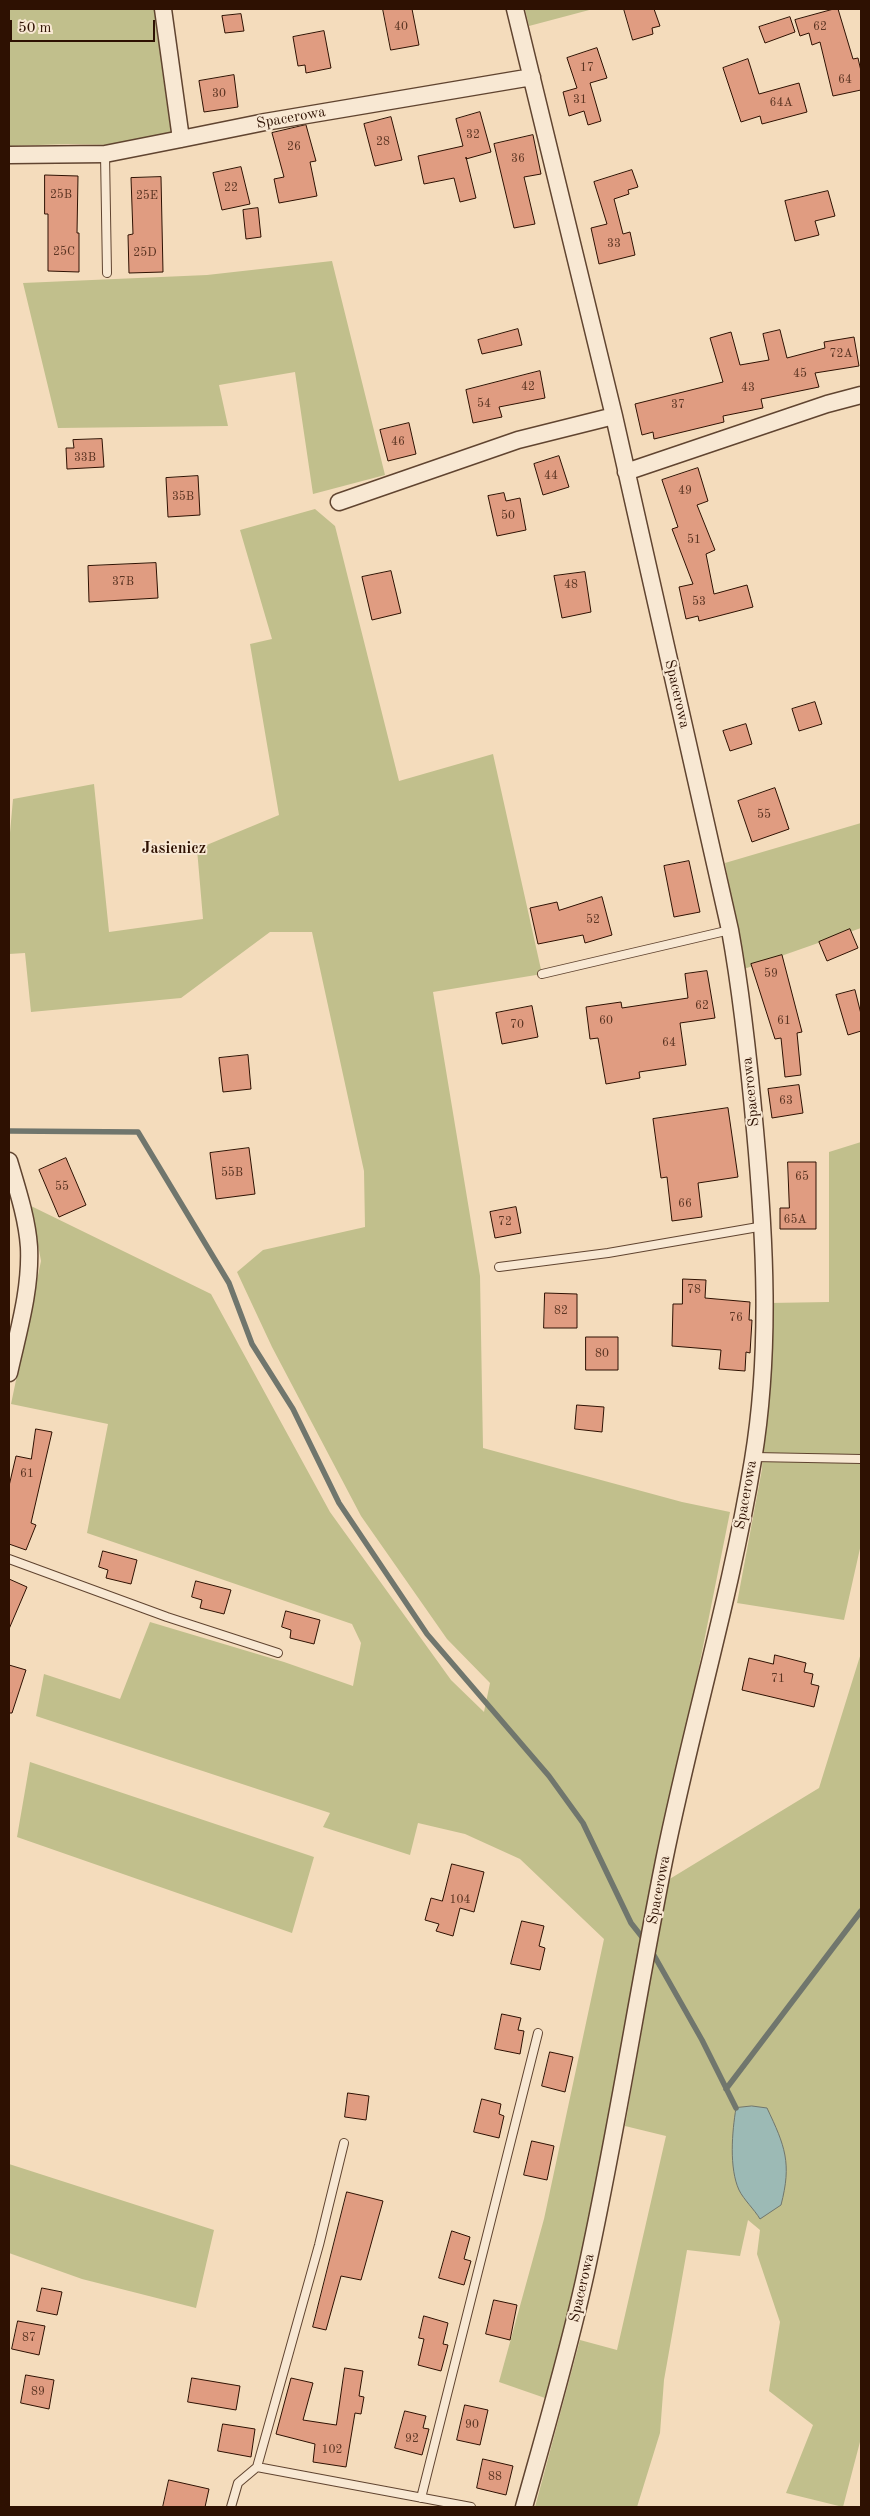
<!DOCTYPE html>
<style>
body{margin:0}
#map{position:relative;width:870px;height:2516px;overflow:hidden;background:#f4dcbc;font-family:"Old Standard TT",serif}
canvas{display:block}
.frame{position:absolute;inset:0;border:10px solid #2e1102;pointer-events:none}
.scale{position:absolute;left:10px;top:20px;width:145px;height:22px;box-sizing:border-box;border:2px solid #2e1102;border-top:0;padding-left:6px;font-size:15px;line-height:18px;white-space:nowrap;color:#2e1102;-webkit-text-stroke:4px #f8e8d3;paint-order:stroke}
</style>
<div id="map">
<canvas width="870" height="2516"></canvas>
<div class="frame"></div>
<div class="scale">50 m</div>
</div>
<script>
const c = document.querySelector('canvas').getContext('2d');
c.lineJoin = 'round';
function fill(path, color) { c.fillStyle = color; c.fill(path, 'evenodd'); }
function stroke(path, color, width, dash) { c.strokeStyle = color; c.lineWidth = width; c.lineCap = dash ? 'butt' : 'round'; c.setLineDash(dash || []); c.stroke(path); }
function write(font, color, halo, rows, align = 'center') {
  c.font = font + ' "Old Standard TT",serif'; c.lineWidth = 4; c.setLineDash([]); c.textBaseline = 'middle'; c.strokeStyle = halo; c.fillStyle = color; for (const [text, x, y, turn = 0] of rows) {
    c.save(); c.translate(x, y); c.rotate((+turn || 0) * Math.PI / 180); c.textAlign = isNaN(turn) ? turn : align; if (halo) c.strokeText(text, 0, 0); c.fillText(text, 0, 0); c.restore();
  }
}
fill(new Path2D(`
 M9 9H154L171 134 118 145 68 144 9 146Z
 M525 9H593L529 26Z
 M332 261 385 475 313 494 295 372 219 385 228 426 58 428 23 283 207 275Z
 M315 509 335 526 399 781 493 754 542 974 433 992 480 1276 483 1448 682 1502 730 1512 571 2305 545 2398 499 2382 544 2219 604 1939 520 1859 465 1834 418 1823 410 1855 323 1827 330 1813 36 1716 44 1674 120 1699 150 1622 284 1662 353 1686 361 1643 352 1624 87 1533 108 1424 11 1404 41 1261 31 1206 211 1294 330 1512 451 1680 484 1712 490 1683 447 1639 361 1516 272 1347 237 1272 263 1250 365 1227 364 1171 312 932H270L181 998 31 1012 25 953 9 954V844L13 799 94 784 109 932 203 919 197 849 279 815 250 644 272 639 240 530Z
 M861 823V928L744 969 725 863Z
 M861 1142V1544L844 1620 737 1603 762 1469 769 1303 829 1302V1152Z
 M861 1653V2438L843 2507 786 2493 813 2425 769 2391 780 2322 757 2254 760 2230 748 2220 740 2256 687 2250 664 2380 660 2433 637 2507H535L580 2340 617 2350 666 2136 625 2126 668 1880 819 1788Z
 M30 1762 314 1857 292 1933 17 1837Z
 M9 2164 214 2230 196 2308 82 2279 9 2253Z`), '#c1bf8c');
const water = new Path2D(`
 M752 2106 767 2108C785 2146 792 2163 781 2205L760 2219C754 2209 744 2200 739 2190 729 2168 732 2132 736 2108Z`);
fill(water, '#9cbab5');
stroke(water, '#70766d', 1);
stroke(new Path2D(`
 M9 1131 138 1132 229 1283 252 1344 293 1409 339 1503 427 1634 549 1776 583 1823 631 1923 646 1942
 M651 1950 702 2040 736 2108
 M726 2089 861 1911`), '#70766d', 5.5);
const building = new Path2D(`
 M383 9H412L419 45 391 50Z
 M624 9H654L660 26 652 28 653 34 633 40Z
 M834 9H838L853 59 858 58 861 71V90L833 96 820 42 812 45 809 33 800 36 795 20Z
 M241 14 244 31 225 33 222 16Z
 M790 17 795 32 765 43 759 27Z
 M324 31 331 68 306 73 305 65 298 66 293 37Z
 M597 48 607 78 590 83 601 121 588 125 584 111 569 116 563 92 577 88 567 58Z
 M748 59 759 94 799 83 807 112 762 124 760 116 741 122 723 68Z
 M234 75 238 107 204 112 199 81Z
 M480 112 491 152 466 159V157L476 198 460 202 454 178 424 184 418 156 463 146 456 119Z
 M391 117 402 160 375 166 364 124Z
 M306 125 316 161 310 162 317 196 279 203 274 179 284 177 272 133Z
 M533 135 541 174 524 177 535 224 514 228 494 144Z
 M241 167 250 204 222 210 213 173Z
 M632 170 638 187 628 190 629 194 614 199 623 234 630 232 635 255 599 264 591 228 607 224 594 182Z
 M45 175 78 176 77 233H79V272L48 271V214H45Z
 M161 177 163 272 129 273 128 235 133 234 131 178Z
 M828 191 835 216 815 221 819 235 795 241 785 201Z
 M258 208 261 237 246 239 243 210Z
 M518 329 522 345 482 354 478 340Z
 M780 330 787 358 825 348 824 342 854 337 859 366 815 373 819 387 761 399 763 408 723 416 724 422 654 439 653 432 642 435 635 404 723 382 710 338 731 332 740 365 769 360 763 334Z
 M540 371 545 398 499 407 502 417 473 423 466 390Z
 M409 423 416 454 388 461 380 430Z
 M102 439 104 467 67 469 66 448H74L73 440Z
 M559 456 569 487 543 495 534 464Z
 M698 468 708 501 697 505 715 550 706 554 714 594 747 585 753 607 699 621 698 616 686 619 679 587 693 584 672 529 678 527 662 480Z
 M198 476 200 515 168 517 166 478Z
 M504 493 506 501 520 498 526 530 497 536 488 496Z
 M156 563 158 598 89 602 88 566Z
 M391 571 401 613 372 620 362 577Z
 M585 572 591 612 562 618 554 576Z
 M815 702 822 724 799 731 792 709Z
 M746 724 752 744 730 751 723 731Z
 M775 788 789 829 752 842 738 801Z
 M689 861 700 912 674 917 664 866Z
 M602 897 612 935 585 943 583 935 538 944 530 908 557 902 559 910Z
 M850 929 858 948 827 961 819 942Z
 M782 955 802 1032 797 1033 801 1075 785 1077 781 1038 775 1039 751 964Z
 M707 971 715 1018 680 1023 686 1065 639 1072 640 1078 606 1084 598 1038 590 1039 586 1007 621 1002 622 1008 688 998 685 974Z
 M855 990 861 1014V1031L848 1035 836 995Z
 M532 1006 538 1037 502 1044 496 1013Z
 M248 1055 251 1089 223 1092 219 1058Z
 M799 1085 803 1113 772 1118 768 1089Z
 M728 1108 738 1177 698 1183 702 1217 672 1221 667 1177 661 1178 653 1119Z
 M249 1148 255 1194 216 1199 210 1153Z
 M66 1158 86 1205 59 1217 39 1170Z
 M788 1162H816V1229H780V1208H789Z
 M516 1207 521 1233 495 1238 490 1212Z
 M683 1279 706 1280 705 1298 750 1302 749 1320H752L750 1353 746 1352 745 1371 719 1369 721 1350 672 1346 673 1304H682Z
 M545 1293 577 1294V1328H544Z
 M586 1337H618V1370H586Z
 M577 1405 604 1407 602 1432 575 1429Z
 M36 1429 52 1432 31 1523 36 1525 26 1550 9 1544V1486L16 1456 31 1459Z
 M103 1551 137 1560 131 1584 106 1578 108 1570 99 1567Z
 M9 1579 27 1587 9 1629Z
 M196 1581 231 1590 224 1614 200 1608 202 1600 192 1597Z
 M286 1611 320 1620 314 1644 290 1638 291 1630 282 1627Z
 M775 1655 806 1663 804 1672 813 1674 811 1684 819 1686 814 1707 742 1690 749 1658 773 1664Z
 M9 1665 26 1670 12 1713H9Z
 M452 1864 484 1872 474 1912 460 1908 453 1936 436 1931 439 1924 425 1920 431 1898 442 1901Z
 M522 1921 544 1926 539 1946 545 1948 540 1970 511 1964Z
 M502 2014 521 2018 518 2030 524 2031 520 2054 495 2049Z
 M550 2052 573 2057 565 2092 542 2086Z
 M348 2093 369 2096 366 2120 345 2117Z
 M482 2099 501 2104 499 2114 504 2116 499 2138 474 2132Z
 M532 2141 554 2146 547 2180 524 2175Z
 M347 2192 383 2201 361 2280 341 2276 326 2330 313 2327Z
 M452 2231 470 2237 464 2259 471 2261 464 2285 439 2278Z
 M42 2288 62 2292 57 2315 37 2311Z
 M494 2300 517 2305 510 2340 486 2334Z
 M424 2316 448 2323 443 2344 448 2345 441 2371 418 2365 424 2339 419 2338Z
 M18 2321 45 2326 39 2355 12 2349Z
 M345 2368 363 2371 359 2396 364 2397 361 2414 355 2413 346 2467 313 2462 315 2444 276 2434 291 2378 313 2383 303 2420 336 2425Z
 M26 2375 54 2380 49 2409 21 2403Z
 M192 2378 240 2386 236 2410 188 2402Z
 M465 2405 488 2410 480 2445 457 2440Z
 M405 2411 426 2416 423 2428 429 2429 422 2455 395 2448Z
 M223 2424 255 2429 251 2457 218 2451Z
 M483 2459 513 2466 506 2495 477 2488Z
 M169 2480 209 2489 205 2507H163Z`);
fill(building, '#e09c81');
stroke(building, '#2e1102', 1);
const service = new Path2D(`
 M105 154 107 273
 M542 974 730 930
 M499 1267 608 1253 764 1226
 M754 1457 861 1459
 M9 1559 167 1617 278 1653
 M257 2467 319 2245 344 2143
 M421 2498 538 2033
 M231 2507 238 2483 257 2467 471 2507`);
const minor = new Path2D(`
 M163 9 181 139 265 122 532 77
 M515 9 614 416 730 930C742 996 749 1063 755 1130 765 1239 771 1351 753 1460 731 1595 691 1727 664 1861 636 2001 615 2142 584 2281 567 2357 545 2432 524 2507
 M9 155 105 154 181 139
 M626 472 827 404 861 395
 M339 502 518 440 614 416
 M9 1161C17 1188 27 1218 29 1247 31 1290 18 1332 9 1373`);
stroke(service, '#604430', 10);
stroke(minor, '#604430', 19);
stroke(service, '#f8e8d3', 8);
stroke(minor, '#f8e8d3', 16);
write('12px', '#5a3422', null, [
 ["40",401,27],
 ["62",820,27],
 ["17",587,68],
 ["64",845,80],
 ["30",219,94],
 ["31",580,100],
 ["64A",781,103],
 ["32",473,135],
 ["28",383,142],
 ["26",294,147],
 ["36",518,159],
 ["22",231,188],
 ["25B",61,195],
 ["25E",147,196],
 ["33",614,244],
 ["25C",64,252],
 ["25D",145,253],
 ["72A",841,354],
 ["45",800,374],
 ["42",528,387],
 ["43",748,388],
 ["54",484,404],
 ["37",678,405],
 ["46",398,442],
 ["33B",85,458],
 ["44",551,476],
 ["49",685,491],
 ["35B",183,497],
 ["50",508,516],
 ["51",694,540],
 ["37B",123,582],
 ["48",571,585],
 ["53",699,602],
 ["55",764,815],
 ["52",593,920],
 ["59",771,974],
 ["62",702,1006],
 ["60",606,1021],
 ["61",784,1021],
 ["70",517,1025],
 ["64",669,1043],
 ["63",786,1101],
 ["55B",232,1173],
 ["65",802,1177],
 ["55",62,1187],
 ["66",685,1204],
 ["65A",795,1220],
 ["72",505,1222],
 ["78",694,1290],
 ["82",561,1311],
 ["76",736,1318],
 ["80",602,1354],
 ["61",27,1474],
 ["71",778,1679],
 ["104",460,1900],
 ["87",29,2338],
 ["89",38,2392],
 ["90",472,2425],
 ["92",412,2439],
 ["102",332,2450],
 ["88",495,2477]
]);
write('15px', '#2e1102', '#f8e8d3', [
 ["Spacerowa",291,118,-10],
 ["Spacerowa",677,694,77],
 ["Spacerowa",751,1092,-96],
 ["Spacerowa",746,1495,-80],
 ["Spacerowa",659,1890,-79],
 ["Spacerowa",582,2288,-77]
]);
write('bold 16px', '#2e1102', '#f8e8d3', [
 ["Jasienicz",174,849]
]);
</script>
